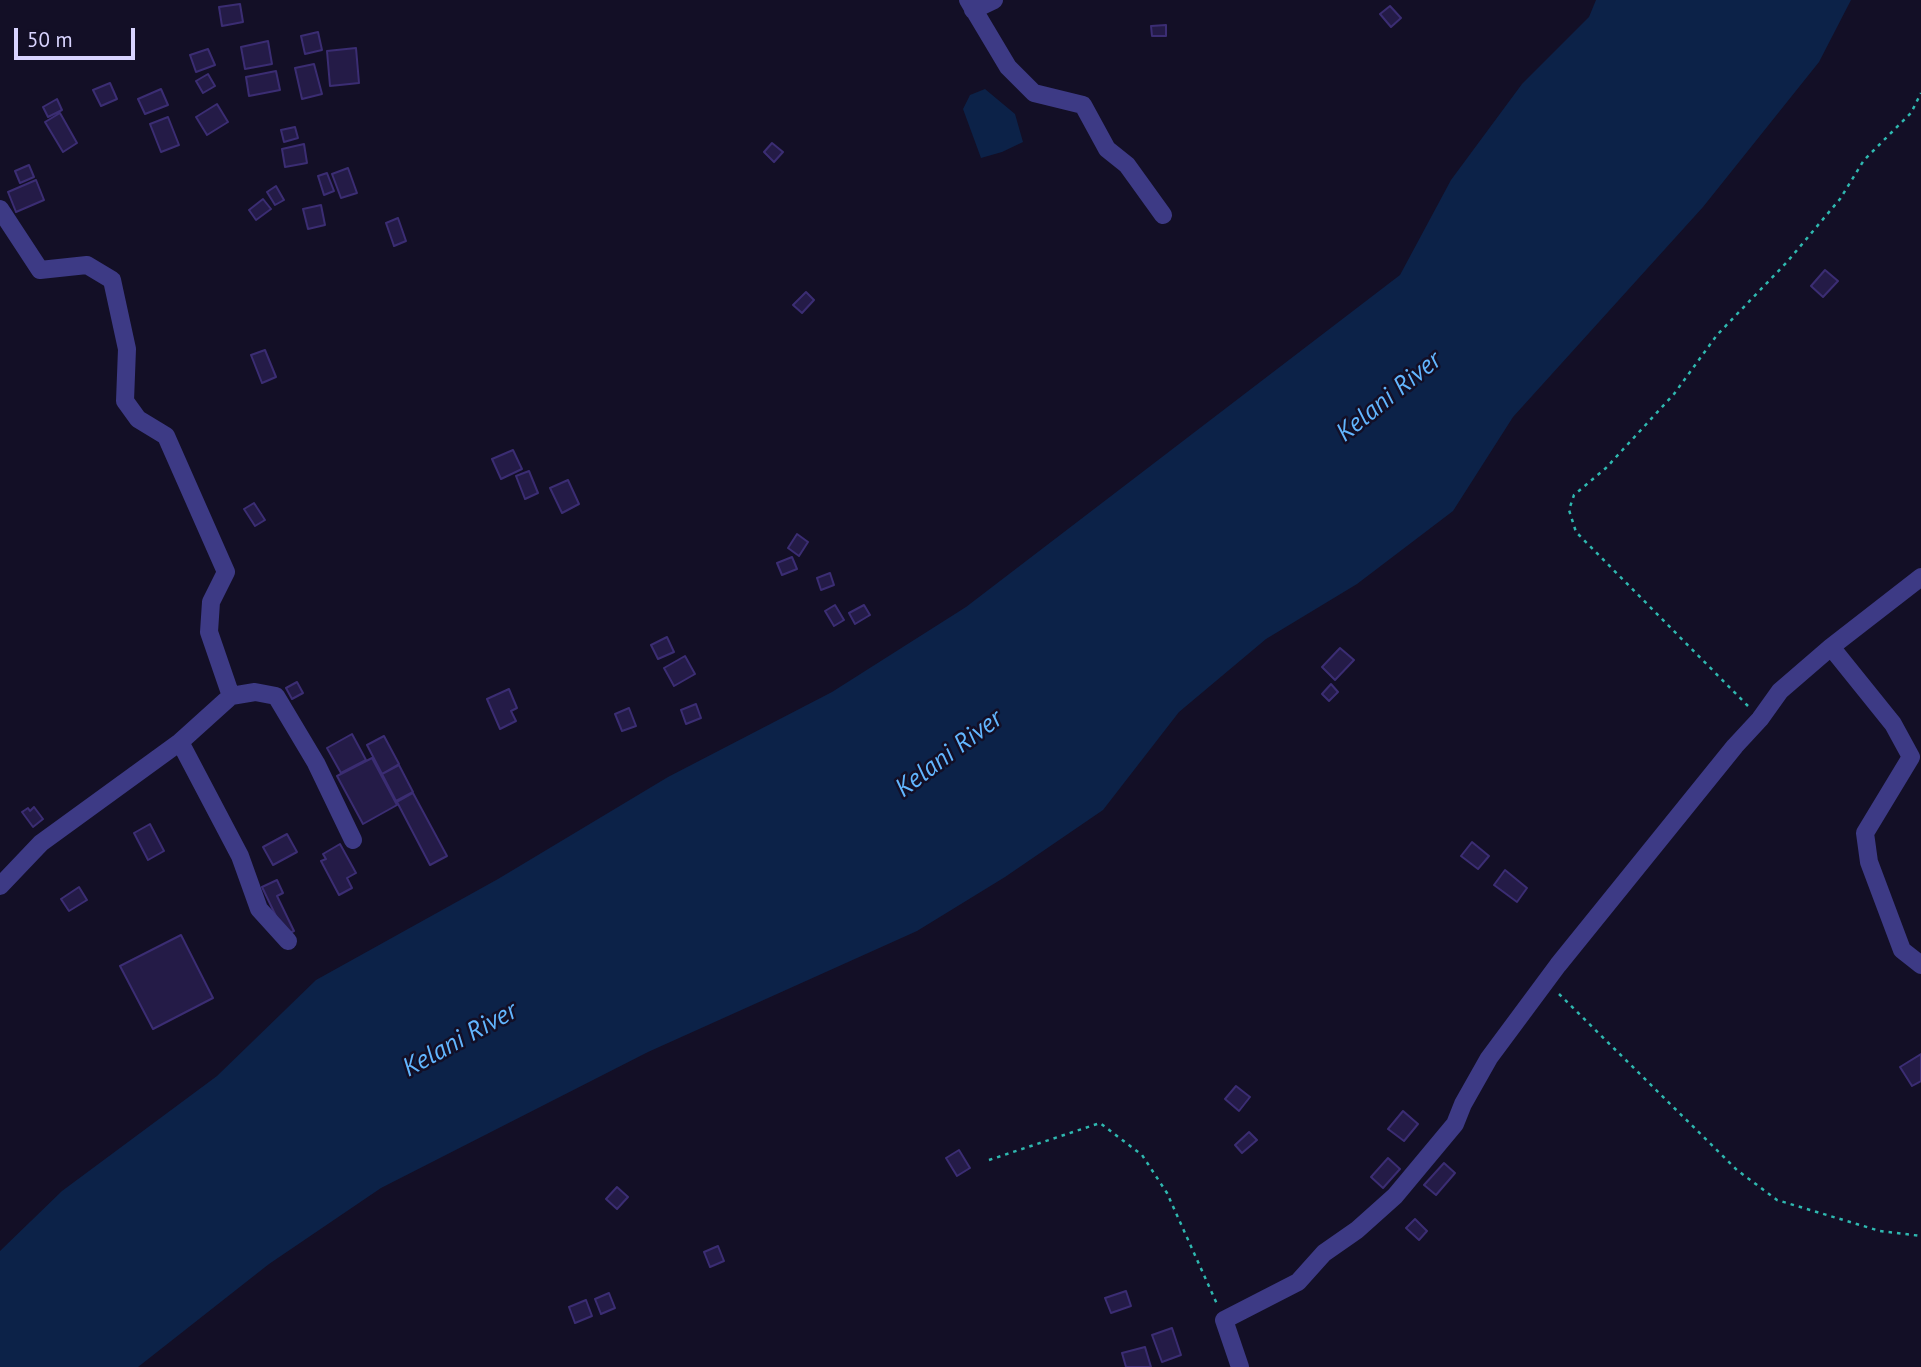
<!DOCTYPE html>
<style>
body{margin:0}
#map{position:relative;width:1921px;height:1367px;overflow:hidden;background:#130f26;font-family:"PT Sans",sans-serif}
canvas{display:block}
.scale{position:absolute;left:14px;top:28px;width:121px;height:32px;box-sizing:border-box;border:4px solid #d9d4ff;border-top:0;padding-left:9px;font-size:21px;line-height:24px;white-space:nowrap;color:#d9d4ff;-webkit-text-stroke:5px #130f26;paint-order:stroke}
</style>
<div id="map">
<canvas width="1921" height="1367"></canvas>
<div class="scale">50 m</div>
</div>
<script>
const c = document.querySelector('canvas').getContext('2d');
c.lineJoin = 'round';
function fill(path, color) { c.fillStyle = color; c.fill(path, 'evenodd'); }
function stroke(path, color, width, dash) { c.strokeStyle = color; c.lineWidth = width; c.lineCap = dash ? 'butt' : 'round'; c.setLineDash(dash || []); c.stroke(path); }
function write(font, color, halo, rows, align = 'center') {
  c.font = font + ' "PT Sans",sans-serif'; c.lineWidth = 5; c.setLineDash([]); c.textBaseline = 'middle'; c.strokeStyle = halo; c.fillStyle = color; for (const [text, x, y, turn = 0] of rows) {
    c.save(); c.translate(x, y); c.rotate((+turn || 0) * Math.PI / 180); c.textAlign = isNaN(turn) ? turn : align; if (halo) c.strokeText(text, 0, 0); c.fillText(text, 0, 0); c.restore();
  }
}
fill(new Path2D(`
 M1596 0H1851L1819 62 1703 207 1513 417 1453 511 1357 584 1266 639 1179 712 1103 810 1005 877 917 931 648 1052 381 1188 269 1264 138 1367H0V1251L62 1191 217 1076 316 980 498 879 668 777 832 692 966 607 1400 275 1451 180 1522 84 1589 17Z
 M985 89 1015 114 1023 142 1002 152 981 158 963 109 970 95Z`), '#0c2248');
const building = new Path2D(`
 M240 4 243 22 222 26 219 7Z
 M1390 6 1401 18 1391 27 1380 14Z
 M1166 25V36H1152L1151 26Z
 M318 32 322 50 305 54 301 36Z
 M268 41 272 64 245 69 241 47Z
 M356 48 359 83 330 86 327 51Z
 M208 49 215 65 196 72 190 55Z
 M314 64 322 94 302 99 295 68Z
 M276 71 280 90 249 96 246 77Z
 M208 74 215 86 203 93 196 81Z
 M110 83 117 99 101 106 93 90Z
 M161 89 168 105 145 114 138 99Z
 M57 99 62 110 48 117 43 107Z
 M217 104 228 122 207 135 196 117Z
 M60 113 77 143 63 152 45 122Z
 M168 117 179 145 161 152 150 124Z
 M295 127 298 138 284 142 281 130Z
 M772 143 783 152 774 162 764 152Z
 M304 144 307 163 285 167 282 149Z
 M29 165 34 177 20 183 15 171Z
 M348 168 357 193 341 198 332 174Z
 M327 173 334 191 324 195 318 176Z
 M36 180 44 200 16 212 8 192Z
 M276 186 284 200 275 205 267 192Z
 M263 199 271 209 256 220 249 210Z
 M321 205 325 225 308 229 303 209Z
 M398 218 406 241 394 246 386 223Z
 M1825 270 1838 281 1823 297 1811 286Z
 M806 292 814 300 802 313 793 305Z
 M265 350 276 377 262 383 251 355Z
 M513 450 522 469 501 479 492 459Z
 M529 471 538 493 525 499 516 476Z
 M568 480 579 504 562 513 550 488Z
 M254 503 265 520 255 526 244 509Z
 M797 534 808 542 799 556 788 548Z
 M792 557 797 569 782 575 777 563Z
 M830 573 834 585 821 590 817 578Z
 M835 605 844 620 834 626 825 611Z
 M864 605 870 615 855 624 849 613Z
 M667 637 674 652 658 659 651 645Z
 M1340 648 1354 660 1335 680 1322 667Z
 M685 656 695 674 674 686 664 668Z
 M297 682 303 693 292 699 286 688Z
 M1331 684 1338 692 1329 701 1322 694Z
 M509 689 517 708 511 711 516 721 500 729 487 699Z
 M696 704 701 718 686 724 681 710Z
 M629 708 636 726 622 731 615 714Z
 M352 734 366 760 341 773 327 748Z
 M384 736 399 764 382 774 367 745Z
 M372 758 397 805 363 824 337 776Z
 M399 765 413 792 396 801 382 774Z
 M413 793 447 856 430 865 397 802Z
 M34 807 43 819 33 827 22 812 28 808 30 811Z
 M150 824 164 851 148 860 134 833Z
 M287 834 297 852 273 865 263 847Z
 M1472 842 1489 856 1478 869 1461 856Z
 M340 844 356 873 347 878 352 888 339 895 321 861 326 859 323 854Z
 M1505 870 1527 888 1517 902 1494 885Z
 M277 880 283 893 277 896 294 931 285 935 262 887Z
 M79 887 87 900 69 911 61 899Z
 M181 935 213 998 153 1029 120 966Z
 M1921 1054V1081L1912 1086 1900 1067Z
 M1236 1086 1250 1097 1239 1111 1225 1099Z
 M1403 1111 1418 1124 1404 1141 1388 1129Z
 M1249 1132 1257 1140 1242 1153 1235 1145Z
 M959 1150 970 1168 957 1176 946 1158Z
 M1388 1158 1400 1169 1383 1188 1371 1177Z
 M1444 1163 1455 1173 1436 1195 1424 1185Z
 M617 1187 628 1197 617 1209 606 1199Z
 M1415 1219 1427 1231 1419 1240 1406 1228Z
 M718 1246 724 1261 710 1267 704 1252Z
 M1126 1291 1131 1306 1111 1313 1105 1298Z
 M609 1293 615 1308 601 1314 595 1299Z
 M586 1300 592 1316 575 1323 569 1307Z
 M1172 1328 1181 1355 1162 1362 1152 1335Z
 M1145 1347 1151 1367H1126L1122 1353Z`);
fill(building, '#241b47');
stroke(building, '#3b2d73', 2);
stroke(new Path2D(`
 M1748 706 1576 532 1569 510 1574 495 1606 468 1674 394 1717 335 1787 262 1840 199 1864 160 1911 113 1921 93
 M1559 994 1737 1170 1777 1200 1880 1231 1921 1236
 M989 1160 1100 1123 1142 1155 1167 1193 1217 1304`), '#2fb8b0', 2.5, [3.5, 5]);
stroke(new Path2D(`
 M968 0 1008 67 1034 93 1083 105 1107 149 1127 165 1163 215
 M973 10 994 0
 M0 209 40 270 87 265 112 280 127 349 125 401 138 419 166 436 226 572 211 602 209 632 231 696 180 742 41 843 0 886
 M1831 647 1893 724 1911 757 1865 833 1869 862 1902 950 1921 965
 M231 696 255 692 276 696 316 763 353 840
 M180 742 240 856 259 909 288 941
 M1240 1367 1224 1320 1298 1282 1324 1253 1357 1230 1395 1196 1455 1124 1463 1104 1489 1058 1558 965 1735 746 1760 719 1780 691 1831 647 1921 577`), '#3d3a85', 18);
write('italic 26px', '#62b6ff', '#130f26', [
 ["Kelani River",1389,397,-39],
 ["Kelani River",949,754,-37],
 ["Kelani River",460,1040,-29]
]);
</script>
